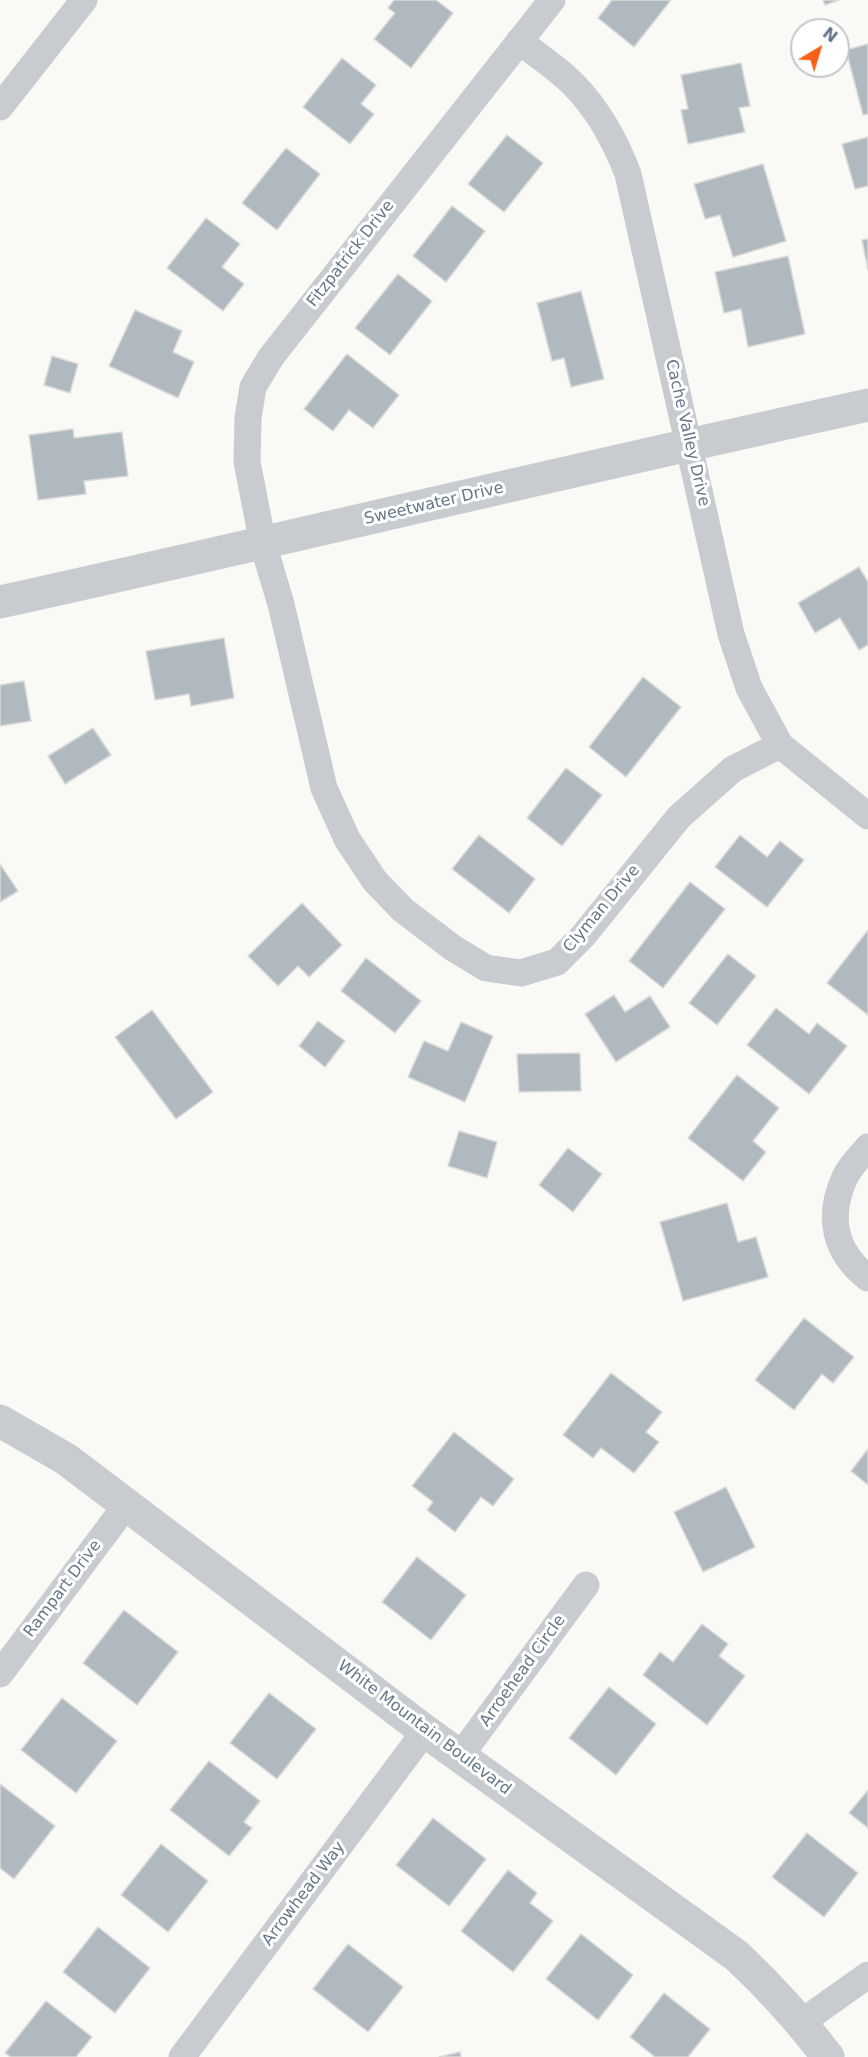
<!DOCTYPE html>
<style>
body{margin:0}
#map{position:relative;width:868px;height:2057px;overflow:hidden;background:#f9f9f6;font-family:"DejaVu Sans",sans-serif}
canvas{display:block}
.north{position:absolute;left:790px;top:18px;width:60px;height:60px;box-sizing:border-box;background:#fff;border:2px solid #c1c8d0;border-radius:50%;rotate:38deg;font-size:16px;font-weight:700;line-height:24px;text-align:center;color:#65768a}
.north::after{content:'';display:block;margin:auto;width:21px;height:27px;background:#f56119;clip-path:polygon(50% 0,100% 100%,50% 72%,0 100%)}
</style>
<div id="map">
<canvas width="868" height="2057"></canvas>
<div class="north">N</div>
</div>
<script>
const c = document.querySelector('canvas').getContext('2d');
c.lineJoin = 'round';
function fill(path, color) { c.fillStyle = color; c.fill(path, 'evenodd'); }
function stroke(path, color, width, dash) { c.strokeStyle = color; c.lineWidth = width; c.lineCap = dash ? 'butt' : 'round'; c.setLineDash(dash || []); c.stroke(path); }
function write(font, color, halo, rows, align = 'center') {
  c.font = font + ' "DejaVu Sans",sans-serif'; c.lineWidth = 6; c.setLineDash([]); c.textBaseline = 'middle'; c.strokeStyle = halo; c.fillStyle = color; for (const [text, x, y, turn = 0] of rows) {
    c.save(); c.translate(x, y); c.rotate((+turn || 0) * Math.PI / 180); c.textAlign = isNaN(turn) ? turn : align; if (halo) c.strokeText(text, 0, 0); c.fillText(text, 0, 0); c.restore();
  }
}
const building = new Path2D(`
 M394 0H436L453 13 411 68 374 39 395 13 388 8Z
 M612 0H671L634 47 598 18Z
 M823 0H839L825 5Z
 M868 44V114L863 115 846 50Z
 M342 58 376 85 361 104 374 114 350 144 303 107Z
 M741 63 750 106 739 108 745 132 688 144 681 110 688 109 681 75Z
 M507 135 543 163 504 212 468 184Z
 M868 137V186L855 189 842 144Z
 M286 148 320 174 277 230 242 203Z
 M763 164 786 241 733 257 720 215 705 219 694 184Z
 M452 206 485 231 446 282 413 256Z
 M206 218 240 244 222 267 244 284 223 311 167 268Z
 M868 239V270L862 240Z
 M788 256 805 334 748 347 741 309 724 313 715 272Z
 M398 274 432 301 390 355 355 328Z
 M581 291 604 379 571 387 564 358 552 361 537 303Z
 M135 310 182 331 173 352 194 362 178 398 109 366Z
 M347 354 399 395 373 428 349 410 333 431 304 409Z
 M52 356 78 364 70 393 44 385Z
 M73 429 74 438 122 432 128 476 84 481 86 494 38 500 29 435Z
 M859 567 868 582V645L859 650 840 618 815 633 798 603Z
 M224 638 234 698 191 706 189 694 155 700 146 651Z
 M643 677 681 707 626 777 589 747Z
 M24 681 31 721 0 726V685Z
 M93 728 111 755 65 784 48 756Z
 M566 768 602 795 562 846 527 818Z
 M479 835 535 879 509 913 452 869Z
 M740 835 767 857 780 841 804 860 767 907 715 867Z
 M0 864 18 891 0 902Z
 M690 882 725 909 663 988 629 961Z
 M302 903 342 945 309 977 298 966 278 986 248 956Z
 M868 930V1015L827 983Z
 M728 954 756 976 717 1025 689 1003Z
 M366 958 421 1001 395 1033 341 991Z
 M614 995 625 1012 650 996 670 1027 616 1062 585 1014Z
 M776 1008 809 1034 817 1023 847 1046 809 1094 747 1045Z
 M152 1010 213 1092 176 1119 115 1037Z
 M318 1021 345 1041 325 1067 299 1046Z
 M461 1022 493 1036 465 1102 408 1077 424 1041 448 1051Z
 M580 1053 581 1091 519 1092 517 1054Z
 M737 1075 779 1108 753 1141 766 1152 743 1181 688 1138Z
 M459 1131 497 1142 487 1178 448 1166Z
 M568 1148 602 1174 573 1212 539 1185Z
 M727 1203 738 1242 756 1237 768 1277 683 1301 660 1222Z
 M804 1318 854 1357 833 1383 822 1374 794 1410 755 1380Z
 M611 1373 662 1412 646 1432 659 1442 634 1473 601 1448 593 1458 563 1435Z
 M454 1432 514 1479 493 1506 481 1497 455 1532 427 1510 433 1502 412 1486Z
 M868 1449V1485L851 1471Z
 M726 1487 755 1547 703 1572 674 1512Z
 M417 1557 466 1595 431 1640 382 1602Z
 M124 1610 178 1652 137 1705 83 1663Z
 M702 1624 728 1644 719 1656 745 1676 707 1725 643 1675 660 1652 673 1662Z
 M609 1687 656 1724 616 1775 569 1738Z
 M269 1693 316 1729 277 1779 230 1743Z
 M62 1698 117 1741 76 1793 21 1750Z
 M209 1761 260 1801 244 1822 252 1828 229 1856 170 1810Z
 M0 1784 55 1826 14 1879 0 1868Z
 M868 1790V1828L849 1813Z
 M433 1818 486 1859 449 1906 396 1865Z
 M807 1833 858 1873 824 1917 772 1877Z
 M161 1844 208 1881 168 1932 121 1895Z
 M508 1870 537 1893 530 1903 553 1921 513 1972 461 1931Z
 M98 1927 150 1968 115 2013 63 1972Z
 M581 1934 633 1975 598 2020 546 1979Z
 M348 1944 403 1987 368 2032 313 1989Z
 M664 1993 710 2029 688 2057H655L630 2037Z
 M46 2001 92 2037 76 2057H11L5 2053Z
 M460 2052 461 2057H439Z`);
fill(building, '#b1b9c0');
stroke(building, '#dadbd8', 1.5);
stroke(new Path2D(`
 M552 0 271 357 253 387 248 418 247 462 263 544 281 604 324 788 347 839 375 881 403 910 453 948 486 968 521 973 557 962 583 936 679 817 733 769 780 745
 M519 41C537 55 557 68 573 84 599 110 615 140 628 174L731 634 749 688 780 745 868 816
 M0 107 84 0
 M868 1147C861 1156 850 1166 845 1177 827 1216 834 1252 868 1278
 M0 1674 127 1504
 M460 1756 586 1585
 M802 2022 868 1975
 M182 2057 425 1731`), '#c8ccd0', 27);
stroke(new Path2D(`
 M0 602C290 538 578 468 868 405
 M0 1421 66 1459 425 1731 737 1956C771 1988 800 2020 828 2057`), '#c8ccd0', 33);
write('16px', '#65768a', '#fff', [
 ["Fitzpatrick Drive",351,254,-52],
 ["Cache Valley Drive",687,433,77],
 ["Sweetwater Drive",434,504,-13],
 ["Clyman Drive",602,909,-50],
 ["Rampart Drive",63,1589,-53],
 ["Arroehead Circle",523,1671,-54],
 ["White Mountain Boulevard",424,1728,37],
 ["Arrowhead Way",304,1894,-53]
]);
</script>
